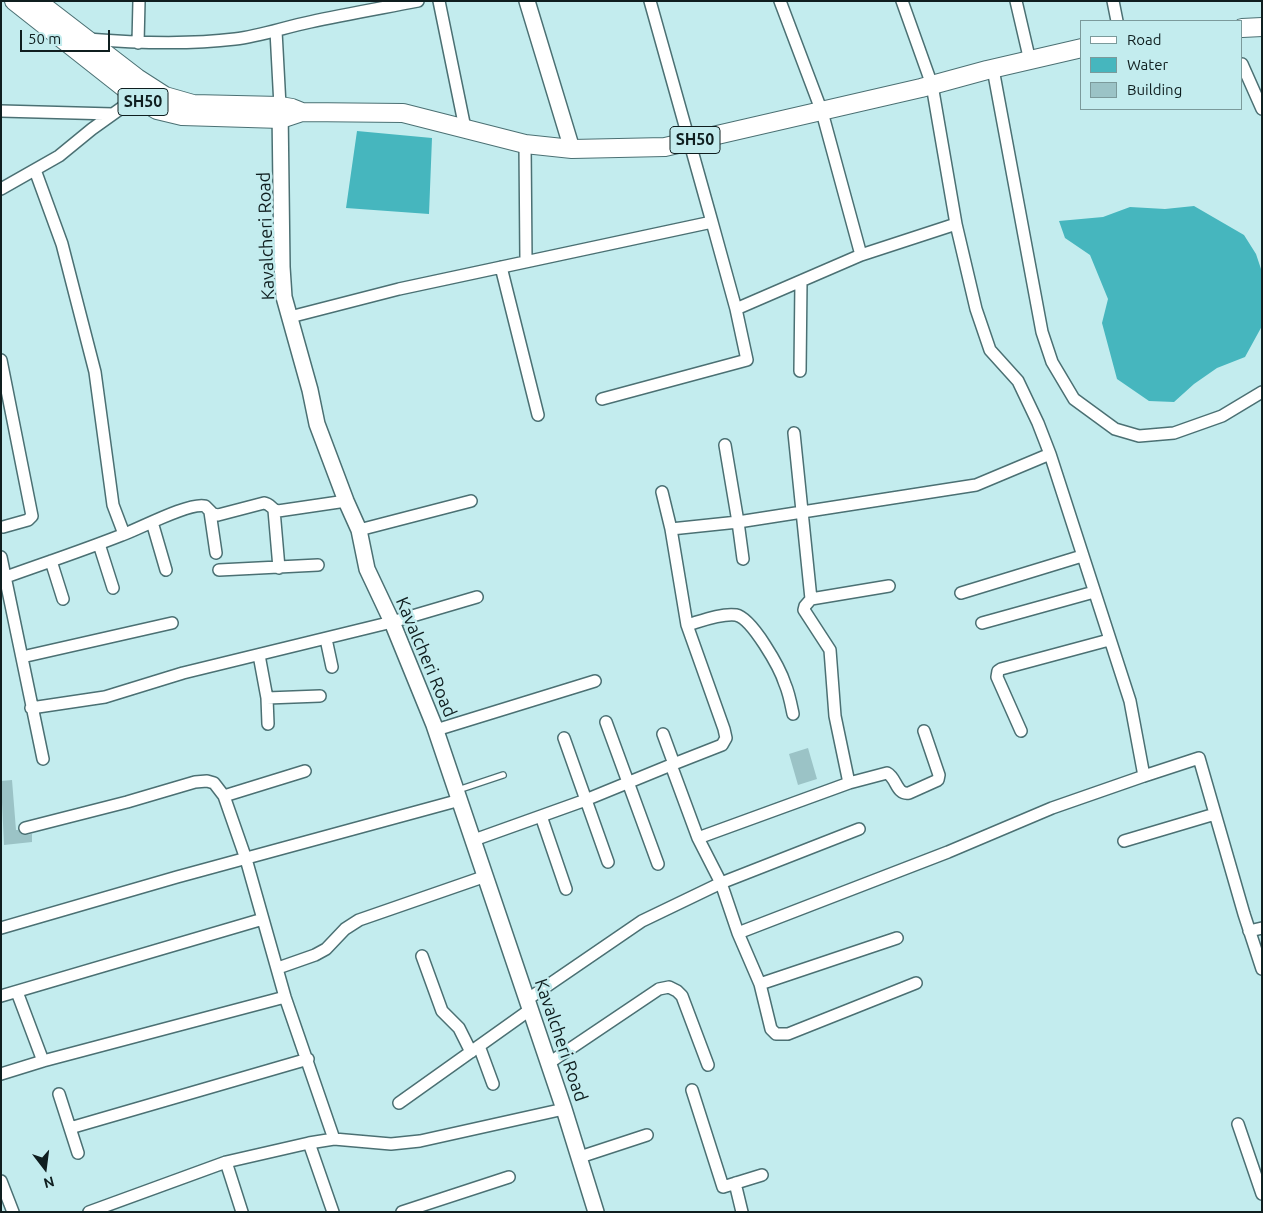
<!DOCTYPE html>
<style>
body{margin:0}
#map{position:relative;width:1263px;height:1213px;overflow:hidden;background:#c3ecee;font-family:Ubuntu,sans-serif}
canvas{display:block}
.frame{position:absolute;inset:0;border:2px solid #0f1e1f;pointer-events:none}
.legend{position:absolute;left:1080px;top:20px;width:162px;height:90px;box-sizing:border-box;background:#c3ecee;border:1px solid #7b9a9b;margin:0;padding:6px 9px;list-style:none;font-size:15px;color:#0f1e1f}
.legend li{display:flex;align-items:center;gap:10px;height:25px}
.legend b{width:25px;border:1px solid #7b9a9b}
.north{position:absolute;left:20px;top:1143px;width:50px;height:50px;-webkit-text-stroke:4px #c3ecee;paint-order:stroke;rotate:165deg;font-size:14px;font-weight:700;line-height:20px;text-align:center;color:#0f1e1f}
.north::after{content:'';display:block;margin:auto;width:18px;height:22px;background:#0f1e1f;clip-path:polygon(50% 0,100% 100%,50% 72%,0 100%)}
.scale{position:absolute;left:20px;top:30px;width:90px;height:22px;box-sizing:border-box;border:2px solid #0f1e1f;border-top:0;padding-left:6px;font-size:15px;line-height:18px;white-space:nowrap;color:#0f1e1f;-webkit-text-stroke:4px #c3ecee;paint-order:stroke}
</style>
<div id="map">
<canvas width="1263" height="1213"></canvas>
<div class="frame"></div>
<ul class="legend">
<li><b style="height:6px;background:#fff"></b>Road</li>
<li><b style="height:14px;background:#46b6be"></b>Water</li>
<li><b style="height:14px;background:#9bc3c6"></b>Building</li>
</ul>
<div class="north">N</div>
<div class="scale">50 m</div>
</div>
<script>
const c = document.querySelector('canvas').getContext('2d');
c.lineJoin = 'round';
function fill(path, color) { c.fillStyle = color; c.fill(path, 'evenodd'); }
function stroke(path, color, width, dash) { c.strokeStyle = color; c.lineWidth = width; c.lineCap = dash ? 'butt' : 'round'; c.setLineDash(dash || []); c.stroke(path); }
function write(font, color, halo, rows, align = 'center') {
  c.font = font + ' Ubuntu,sans-serif'; c.lineWidth = 5; c.setLineDash([]); c.textBaseline = 'middle'; c.strokeStyle = halo; c.fillStyle = color; for (const [text, x, y, turn = 0] of rows) {
    c.save(); c.translate(x, y); c.rotate((+turn || 0) * Math.PI / 180); c.textAlign = isNaN(turn) ? turn : align; if (halo) c.strokeText(text, 0, 0); c.fillText(text, 0, 0); c.restore();
  }
}
fill(new Path2D(`
 M357 131 432 138 429 214 346 208Z
 M1194 206 1244 235 1256 254 1262 272V326L1245 357 1217 368 1194 384 1174 402 1149 401 1117 379 1102 323 1108 299 1090 255 1065 238 1059 221 1103 217 1130 207 1165 209Z`), '#46b6be');
fill(new Path2D(`
 M808 748 817 779 798 785 789 754Z
 M12 780 16 830H18L23 835 32 834V842L4 845 1 781Z`), '#9bc3c6');
const lane = new Path2D(`
 M458 790 503 775`);
const street = new Path2D(`
 M439 1 465 128
 M650 1 712 222
 M780 1 822 112 861 255
 M902 1 932 85 956 224
 M1016 1 1030 61
 M1113 1 1117 21
 M276 31 280 106
 M87 39C136 43 186 45 235 39 261 36 285 27 310 22 346 14 382 8 418 1
 M138 43 139 1
 M1242 64 1262 109
 M993 69 1042 332 1052 362 1074 399 1115 429 1139 436 1174 433 1222 416 1262 392
 M1 111 113 114
 M525 144 526 261
 M35 170 62 244 95 372 113 505 124 534
 M1 189 59 156 92 129 141 94
 M501 267 538 415
 M290 317 399 289 712 222 736 309
 M1 360 32 516 28 520 3 527
 M800 371 801 281
 M602 399 747 360 736 309 861 255 956 224 976 309 990 350 1018 381 1038 423 1050 454 1130 701 1144 776 1199 758 1244 914 1262 969
 M794 433 811 599 889 586
 M725 445 738 522 743 559
 M662 492 671 529 687 625 724 729 726 738 722 745 671 765 698 838 721 883 738 933 760 984 771 1029 776 1034H788L916 983
 M274 510 279 568
 M210 512 216 553
 M152 522 166 570
 M671 529 738 522 976 485 1050 454
 M359 530 471 501
 M99 544 113 588
 M1 557 43 759
 M51 561 63 599
 M219 570 318 565
 M6 577C45 563 84 550 122 535 139 529 189 502 205 506L213 514 218 515 264 503C271 504 272 510 278 511L346 501
 M961 593 1082 556
 M982 623 1094 592
 M687 625C701 621 721 613 736 615 752 618 780 668 785 684 789 693 791 704 793 714
 M326 639 332 667
 M259 655 267 698 320 696
 M22 657 172 623
 M267 698 268 724
 M31 708 105 697 183 673 392 622 477 597
 M606 722 658 864
 M436 730 595 681
 M1021 731 997 677 998 671 1001 669 1109 640
 M663 734 674 764
 M564 738 608 862
 M849 783 887 773C897 778 896 795 909 793L938 780 939 775 924 731
 M224 796 305 771
 M541 816 566 889
 M25 828 127 802 195 782 207 781 214 783 224 796 246 859 285 997 334 1139
 M698 838 849 783 835 716 830 650 804 610 805 606 811 599
 M474 840 583 801 671 765
 M1124 841 1215 814
 M1 928 177 877 460 800
 M1249 931 1262 928
 M738 933 948 852 1052 808 1144 776
 M422 956 442 1011 459 1028 471 1052
 M278 968 315 955 326 949 345 929 359 920 486 876
 M760 984 897 938
 M17 992 43 1061
 M1 996 263 919
 M528 999 642 921 721 883 859 829
 M479 1046 493 1084
 M549 1063 659 989 669 987 677 991 682 996 708 1065
 M1 1074 43 1061 285 997
 M692 1090 723 1187 762 1175
 M59 1094 78 1153
 M399 1103 531 1009
 M1238 1124 1262 1194
 M70 1128 308 1059
 M309 1143 333 1212
 M580 1157 647 1135
 M226 1162 242 1212
 M1 1181 13 1212
 M735 1183 742 1212
 M89 1212 226 1162 309 1143 334 1139 391 1144 420 1141 564 1109
 M402 1212 509 1177`);
const secondary = new Path2D(`
 M527 1 572 149
 M280 108 282 267 284 297 310 390 317 424 346 501 359 530 367 569 392 622 434 725 564 1109 596 1212`);
const primary = new Path2D(`
 M14 1 137 98 157 110 182 116 281 119 302 112 403 113 525 144 572 149 665 147 921 88 987 70 1082 48
 M37 1 137 78 165 96 193 104 280 106 292 108 302 112
 M1242 28 1262 27`);
stroke(lane, '#4b7073', 8);
stroke(street, '#4b7073', 14);
stroke(secondary, '#4b7073', 18);
stroke(primary, '#4b7073', 20);
stroke(lane, '#fff', 5.5);
stroke(street, '#fff', 11);
stroke(secondary, '#fff', 15);
stroke(primary, '#fff', 18);
for (const [x, y, w] of [
 [143,102,50],
 [695,140,50]
]) { const box = new Path2D(); box.roundRect(x - w / 2, y - 13.5, w, 27, 4); c.fillStyle = '#c3ecee'; c.fill(box); stroke(box, '#0f1e1f', 1); }
write('bold 16px', '#0f1e1f', null, [
 ["SH50",143,102],
 ["SH50",695,140]
]);
write('18px', '#0f1e1f', '#c3ecee', [
 ["Kavalcheri Road",266,236,-92],
 ["Kavalcheri Road",426,657,67],
 ["Kavalcheri Road",561,1040,71]
]);
</script>
